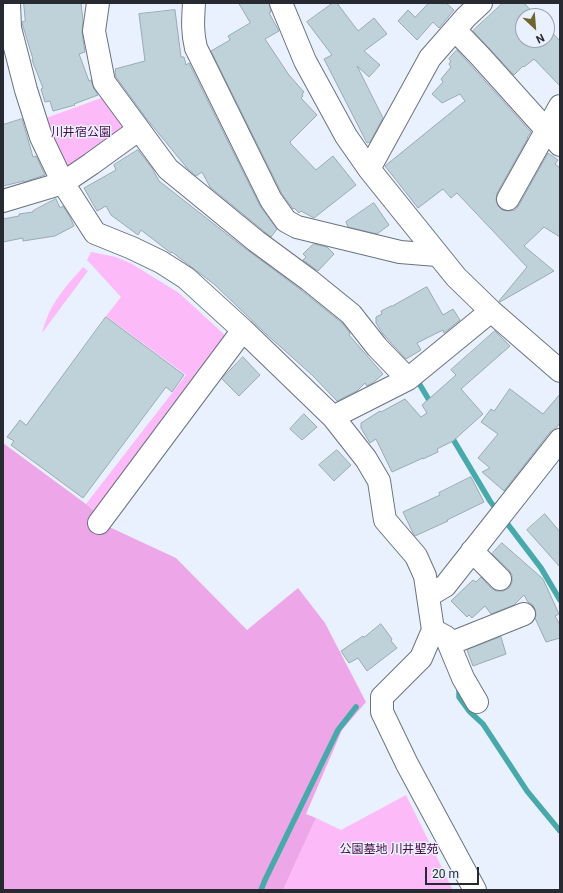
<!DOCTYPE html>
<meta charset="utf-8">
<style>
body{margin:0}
#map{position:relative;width:563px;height:893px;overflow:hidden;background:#eaf1fe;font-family:Roboto,sans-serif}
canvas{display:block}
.frame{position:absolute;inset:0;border:4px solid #272a30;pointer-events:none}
.north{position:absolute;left:515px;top:8px;width:40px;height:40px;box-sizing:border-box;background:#eaf1fe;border:1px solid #9ca1ac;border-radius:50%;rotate:154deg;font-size:11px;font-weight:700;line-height:16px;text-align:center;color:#272a30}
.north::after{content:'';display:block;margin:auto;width:14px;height:18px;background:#716431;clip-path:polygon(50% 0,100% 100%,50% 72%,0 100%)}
.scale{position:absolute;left:425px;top:867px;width:54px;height:18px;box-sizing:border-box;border:2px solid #272a30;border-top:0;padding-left:5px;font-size:12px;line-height:14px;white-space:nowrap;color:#272a30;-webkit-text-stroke:3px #eaf1fe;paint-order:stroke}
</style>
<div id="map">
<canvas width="563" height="893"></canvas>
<div class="frame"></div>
<div class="north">N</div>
<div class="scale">20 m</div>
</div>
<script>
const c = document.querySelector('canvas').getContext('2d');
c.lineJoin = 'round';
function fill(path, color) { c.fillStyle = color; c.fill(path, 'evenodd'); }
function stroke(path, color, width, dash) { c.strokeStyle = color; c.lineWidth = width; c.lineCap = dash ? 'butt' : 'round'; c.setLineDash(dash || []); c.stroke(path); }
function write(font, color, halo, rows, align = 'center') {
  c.font = font + ' Roboto,"Noto Sans JP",sans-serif'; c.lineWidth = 3; c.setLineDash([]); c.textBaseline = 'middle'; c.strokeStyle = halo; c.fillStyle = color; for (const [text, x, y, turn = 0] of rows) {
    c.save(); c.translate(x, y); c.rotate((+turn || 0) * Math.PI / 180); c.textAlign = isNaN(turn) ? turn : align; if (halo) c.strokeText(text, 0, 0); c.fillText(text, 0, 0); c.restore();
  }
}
fill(new Path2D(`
 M104 97 124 124 125 132 68 170 56 144 46 118Z
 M91 252 116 257 132 264 179 293 228 338 100 516 86 504 186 375 106 316 121 297 87 260Z
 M83 267 88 271 42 333C50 303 63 290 83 267Z
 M406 795 453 890H283L316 818 341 830Z`), '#fcbaf8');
fill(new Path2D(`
 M3 443 86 504 100 516 105 525 176 558 247 630 298 588 325 623 366 702 342 730 306 814 316 818 283 890H3Z`), '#eda7e9');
stroke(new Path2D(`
 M420 385 432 405
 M450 434 490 501 498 512
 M503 518 541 568 560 600
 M459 687V697L470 712 483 724 527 791 560 831
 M261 890 265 880 338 730 356 707`), '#48a9aa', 5.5);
const building = new Path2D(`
 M24 3H81L83 21 82 33 85 52 79 54 89 81 91 80 94 89 98 95 74 104 75 105 53 111 50 101 45 102 41 89 43 88 32 60 33 59 22 23V22L25 21Z
 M239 3H269L271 12 269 13 279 31 265 39 289 75 304 92 302 94 303 96 301 98 317 115 290 142 291 144 316 170 333 156 356 185 314 218 301 211 299 213 294 208 293 209 282 194 211 51 230 40 228 36 250 23Z
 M333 3H337L358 31 374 18 387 34 364 51 380 65 369 77 357 66 383 118 370 142 367 143 324 59 332 55 307 22Z
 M429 3H446L454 10 439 28 433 22 417 40 398 21 408 10 415 17Z
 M503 3H524L536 16H523V40H547V27L560 41V86L534 59 524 67 523 66 514 75 473 31Z
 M175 10 181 57H184L186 65 189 63 260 206 277 229 271 237 210 187 202 172 196 176 187 168 146 118 116 77 115 71 116 70 115 69 145 61 139 14Z
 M457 50 531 132 527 138H528L497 193 496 200 498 206 502 210 509 211 515 210 519 205 548 153 558 160 555 164 560 168V237L544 227 524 246 554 271 500 302 499 301 527 267 457 193 451 198 443 189 418 208 385 166 465 101 460 94 442 103 432 94 443 82 441 79 451 67 449 64 451 61 449 59Z
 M22 119 33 157 36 156 45 175 24 182V181L3 186V125Z
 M138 150 152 168 159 181 242 246 301 290 342 323 350 333 349 335 383 374 374 382 367 386 365 383 357 391 337 401 313 376 302 366 265 333 214 284 194 269 172 252 171 253 141 230 138 235 111 215 106 206 97 211 84 188 116 170 114 165Z
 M56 199 60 208 63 206 70 217 74 226 55 236 23 241V238L3 242V219L19 216V214L33 212V211Z
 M374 203 389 225 377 234 348 227 346 222Z
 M314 244 327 247 334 254 318 271 303 260 306 257 303 254 309 248Z
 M427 287 443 315 453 309 460 320 444 333 443 330 417 343 421 350 406 359 383 334 376 323V317L382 314 381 311 391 306H392Z
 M106 317 184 375 172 392 166 387 83 498 11 445 14 441 7 437 20 420 26 425Z
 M495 331 510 346 461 389 483 414 453 441 437 449 438 452 423 459V458L392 472 376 439 370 443 361 428V423L380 411 381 412 405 399 421 417 427 413 422 405 456 375 451 370Z
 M243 357 260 375 239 396 222 379Z
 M510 389 543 414 560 394V423L555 429 550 432 504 491 482 472 490 468 478 458 498 434 481 422 491 409 494 411Z
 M304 414 317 427 302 440 290 429Z
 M337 450 351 465 334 481 319 465Z
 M471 477 484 502 447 520 448 521 415 536 413 533 403 512 440 495 439 493Z
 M545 514 560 532V567L527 530Z
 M502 543 543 579 559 614 555 616 560 625V638L546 642 535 618 536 615 535 609 532 604 528 602 524 595 514 605 491 614 485 606 472 618 469 615 467 617 451 601 473 580 476 582 481 577 491 588 496 591H503L509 588 512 582V575L509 570 492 554Z
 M381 624 392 639 391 641 397 648 367 671 358 658 349 663 341 651 363 636 364 637Z
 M501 637 506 654 473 666 467 650Z`);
fill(building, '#bfd1d9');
stroke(building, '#99aab2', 1);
const minor = new Path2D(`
 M9 3 10 28 26 90 41 137 63 183 95 233 132 248 161 262 186 278 243 330 333 417 366 459 379 481 385 520 416 556 425 576 433 630 421 658 382 697V712L407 764 475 890
 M98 3 94 31 104 82 168 169 256 241 309 280 351 314 377 347 408 379
 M194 3C193 20 192 32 196 48L271 200 286 221 297 227 400 252 437 255
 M281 3 305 61 346 136 369 169 456 277 491 311 560 371
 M455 30 480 56 560 145
 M369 169 430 58 466 17 481 3
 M508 199 560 106
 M3 201 63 183 91 164 138 130
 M333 417 408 379 491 311
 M99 523 243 330
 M472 551 500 579
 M428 596 445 586 560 440
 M433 630 446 637 463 678 477 702
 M449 644 524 614`);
stroke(minor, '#6b7380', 24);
stroke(minor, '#fff', 22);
write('12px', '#490b48', '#eaf1fe', [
 ["川井宿公園",81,133],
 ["公園墓地 川井聖苑",389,850]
]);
</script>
